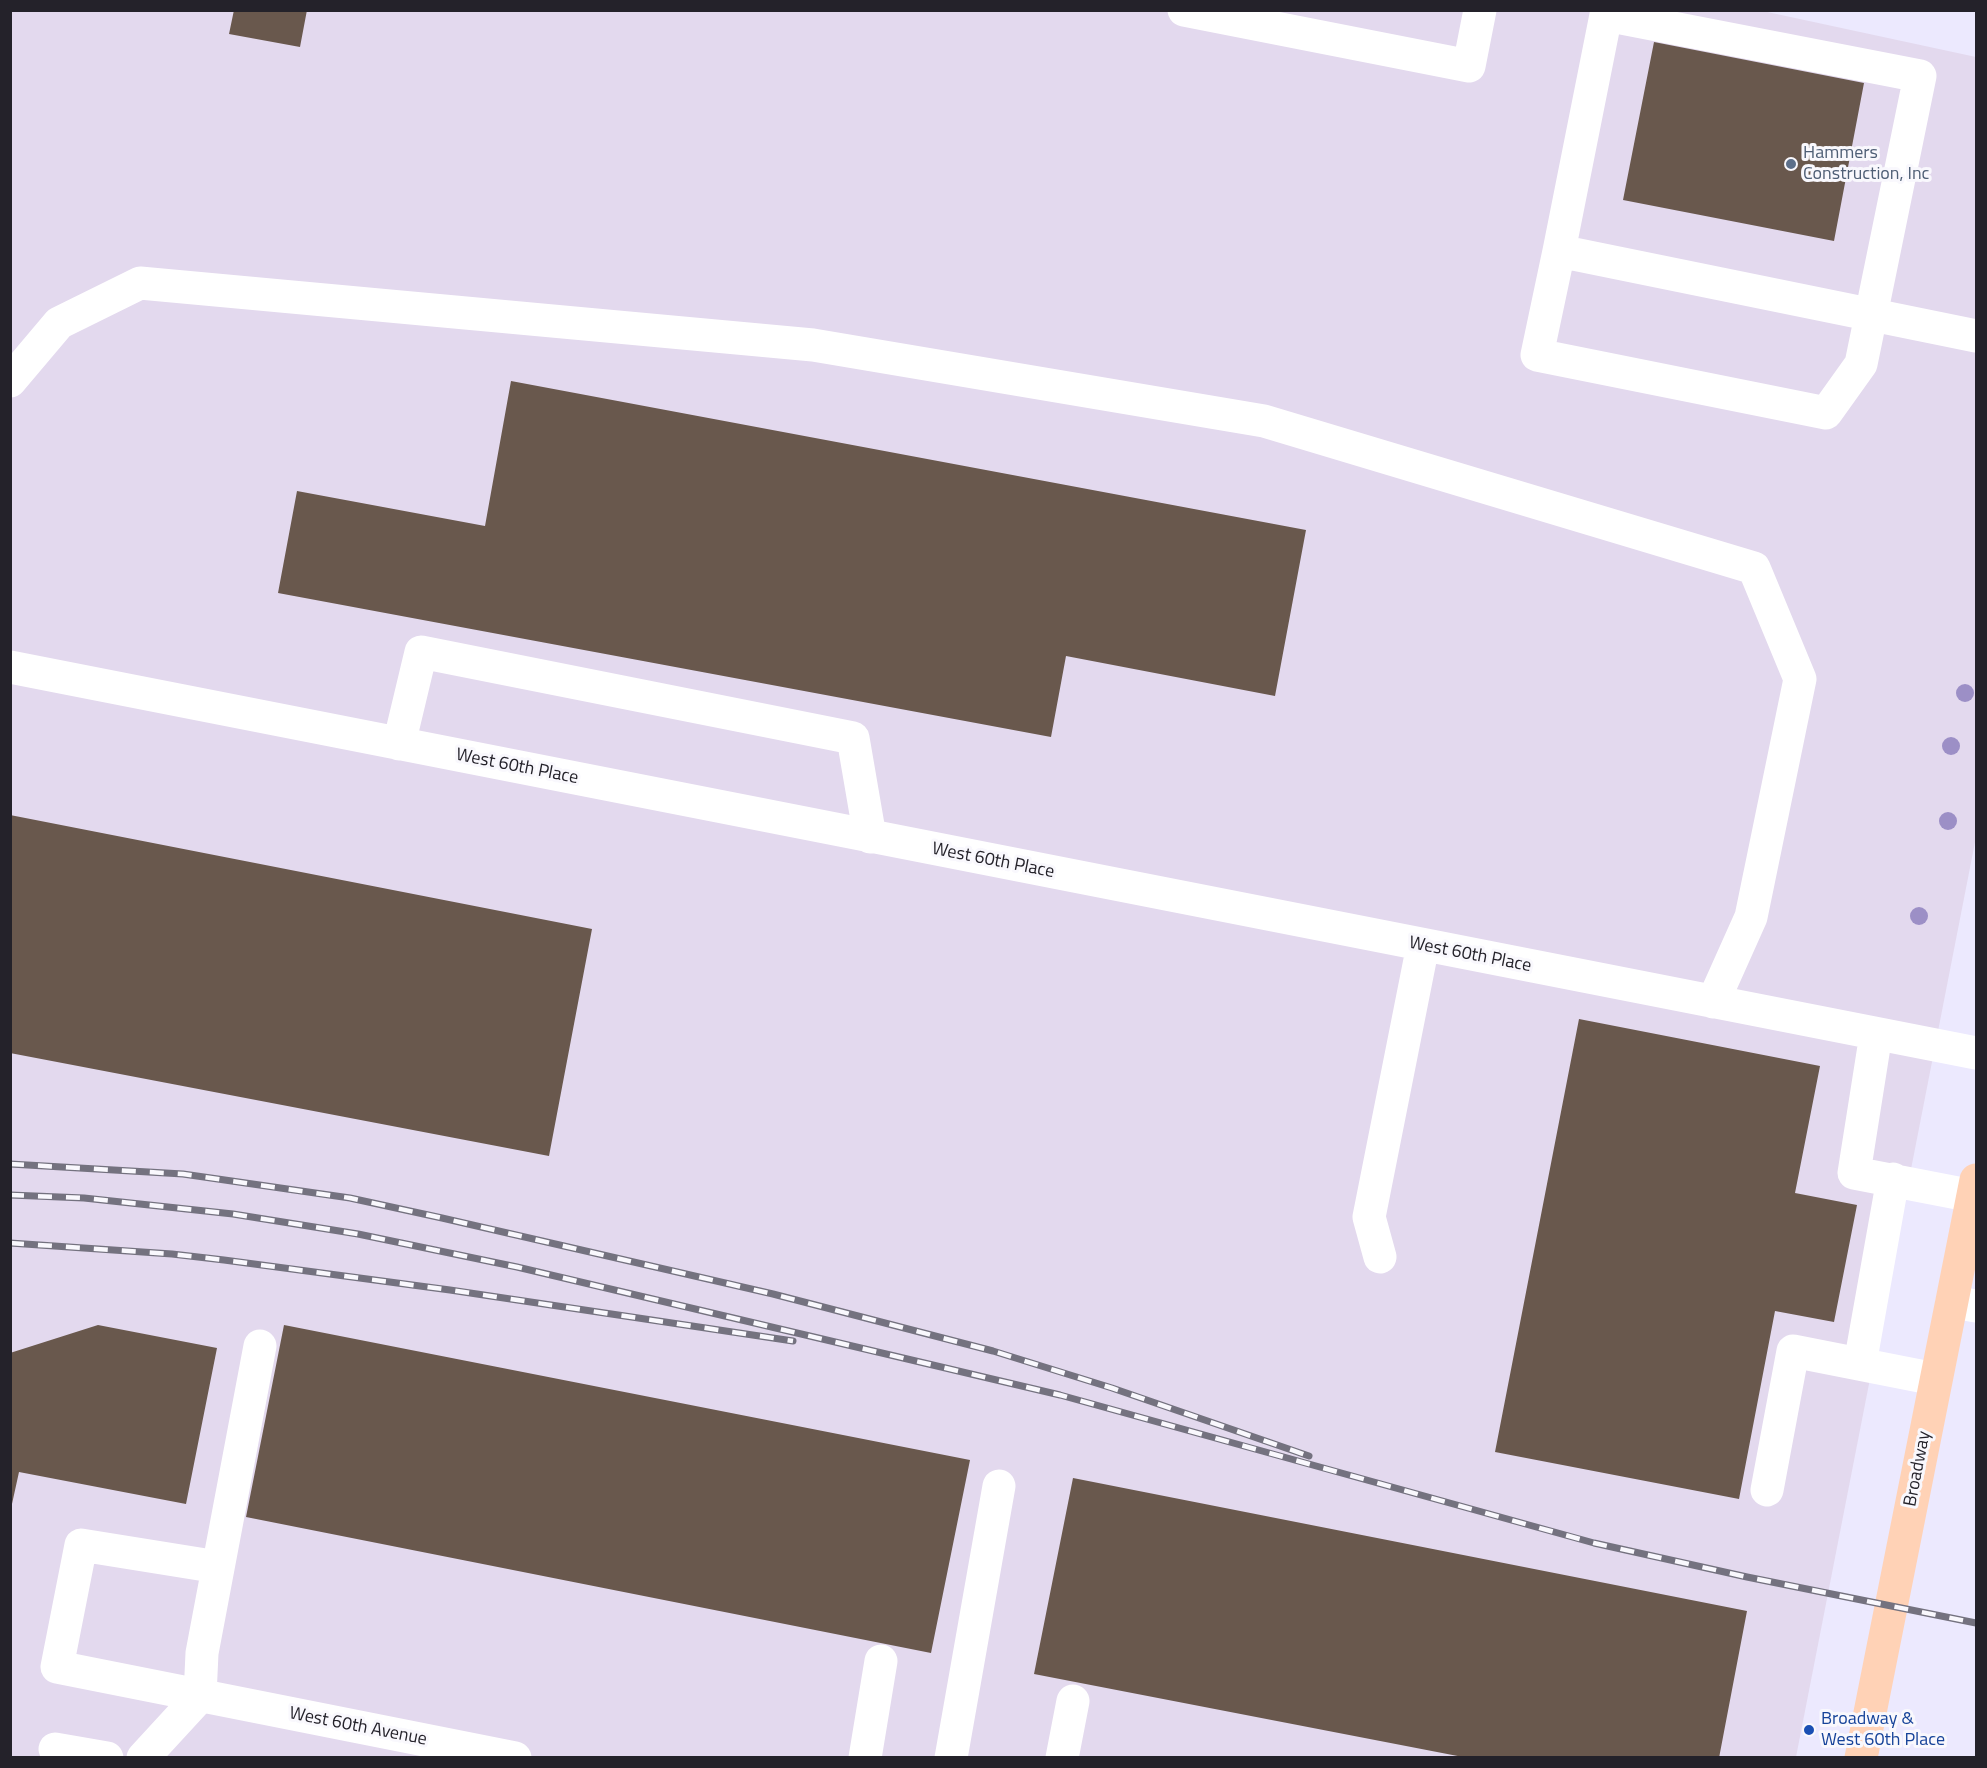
<!DOCTYPE html>
<style>
body{margin:0}
#map{position:relative;width:1987px;height:1768px;overflow:hidden;background:#ece9fe;font-family:"Titillium Web",sans-serif}
canvas{display:block}
.frame{position:absolute;inset:0;border:12px solid #24222a;pointer-events:none}
</style>
<div id="map">
<canvas width="1987" height="1768"></canvas>
<div class="frame"></div>
</div>
<script>
const c = document.querySelector('canvas').getContext('2d');
c.lineJoin = 'round';
function fill(path, color) { c.fillStyle = color; c.fill(path, 'evenodd'); }
function stroke(path, color, width, dash) { c.strokeStyle = color; c.lineWidth = width; c.lineCap = dash ? 'butt' : 'round'; c.setLineDash(dash || []); c.stroke(path); }
function write(font, color, halo, rows, align = 'center') {
  c.font = font + ' "Titillium Web",sans-serif'; c.lineWidth = 6; c.setLineDash([]); c.textBaseline = 'middle'; c.strokeStyle = halo; c.fillStyle = color; for (const [text, x, y, turn = 0] of rows) {
    c.save(); c.translate(x, y); c.rotate((+turn || 0) * Math.PI / 180); c.textAlign = isNaN(turn) ? turn : align; if (halo) c.strokeText(text, 0, 0); c.fillText(text, 0, 0); c.restore();
  }
}
fill(new Path2D(`
 M1758 10 1976 57V837L1796 1757 11 1758V11Z`), '#e3d9ee');
fill(new Path2D(`
 M234 10H307L300 47 229 34Z
 M1654 42 1864 83 1834 241 1623 200Z
 M511 381 1306 530 1275 696 1066 656 1051 737 278 593 297 491 485 526Z
 M10 815 592 929 549 1156 10 1053Z
 M1579 1019 1820 1066 1795 1193 1857 1205 1834 1322 1775 1311 1739 1499 1495 1452Z
 M98 1325 217 1348 186 1504 19 1472 10 1513V1353Z
 M284 1325 970 1460 931 1653 246 1517Z
 M1073 1478 1747 1611 1719 1758H1468L1034 1674Z`), '#69584d');
stroke(new Path2D(`
 M1184 10 1469 66 1480 10
 M1559 251 1537 355 1826 413 1861 364 1920 76 1606 15 1559 251 1976 336
 M10 381 59 323 140 283 813 345 1264 421 1754 568 1800 679 1751 917 1713 1002
 M10 667 1976 1053
 M399 744 421 652 853 738 870 837
 M1876 1034 1854 1173 1973 1196
 M1380 1257 1369 1217 1423 945
 M1952 1302 1976 1306
 M1860 1364 1893 1179
 M1767 1490 1793 1351 1935 1379
 M218 1567 81 1545 57 1667 515 1758
 M55 1749 107 1758
 M143 1758 200 1696 202 1653 260 1346
 M865 1758 881 1661
 M951 1758 999 1486
 M1062 1758 1073 1701`), '#fff', 33);
stroke(new Path2D(`
 M1861 1758 1976 1180`), '#ffd2b6', 33);
const rail = new Path2D(`
 M10 1164 183 1174 350 1198 442 1218 773 1294 993 1351 1112 1388 1309 1456
 M10 1195 84 1198 233 1214 358 1234 517 1267 1060 1395 1594 1543 1747 1577 1976 1623
 M10 1243 172 1254 224 1260 450 1290 793 1341`);
stroke(rail, '#74727f', 7);
stroke(rail, '#f9f8fd', 4.5, [14]);
c.fillStyle = '#9c8fc6';
for (const [x, y] of [
 [1965,693],
 [1951,746],
 [1948,821],
 [1919,916]
]) { c.beginPath(); c.arc(x, y, 9, 0, 2 * Math.PI); c.fill(); }
for (const [x, y, r, color] of [
 [1791,164,6,"#5c6f8a"],
 [1809,1730,6,"#1a4fb4"]
]) { const dot = new Path2D(); dot.arc(x, y, r, 0, 2 * Math.PI); c.fillStyle = color; c.fill(dot); stroke(dot, '#f9f8fd', 2); }
write('18px', '#4e5e75', '#f9f8fd', [
 ["Hammers",1803,154],
 ["Construction, Inc",1803,175]
], 'left');
write('18px', '#24222a', '#f9f8fd', [
 ["West 60th Place",517,767,11],
 ["West 60th Place",993,861,11],
 ["West 60th Place",1470,955,11],
 ["Broadway",1918,1469,-79],
 ["West 60th Avenue",358,1727,11]
]);
write('18px', '#164399', '#f9f8fd', [
 ["Broadway &",1821,1720],
 ["West 60th Place",1821,1741]
], 'left');
</script>
